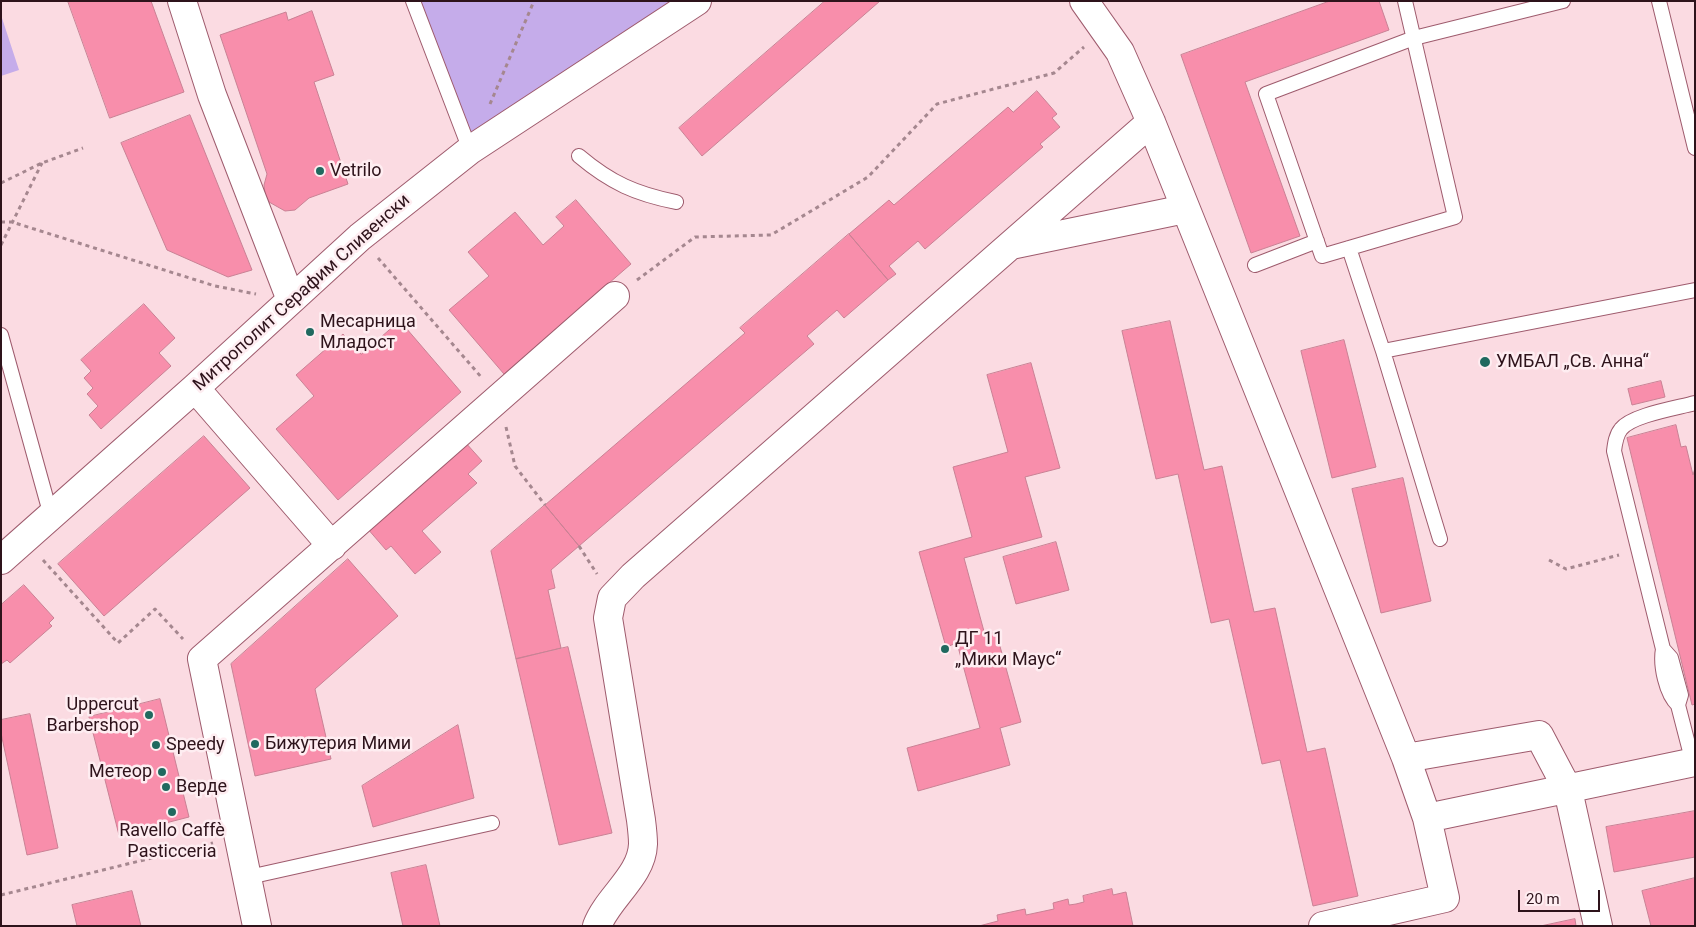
<!DOCTYPE html>
<meta charset="utf-8">
<style>
body{margin:0}
#map{position:relative;width:1696px;height:927px;overflow:hidden;background:#fbdbe2;font-family:Roboto,sans-serif}
canvas{display:block}
.frame{position:absolute;inset:0;border:2px solid #2e131b;pointer-events:none}
.scale{position:absolute;left:1518px;top:890px;width:82px;height:22px;box-sizing:border-box;border:2px solid #2e131b;border-top:0;padding-left:6px;font-size:15px;line-height:18px;white-space:nowrap;color:#2e131b;-webkit-text-stroke:4px #feedf1;paint-order:stroke}
</style>
<div id="map">
<canvas width="1696" height="927"></canvas>
<div class="frame"></div>
<div class="scale">20 m</div>
</div>
<script>
const c = document.querySelector('canvas').getContext('2d');
c.lineJoin = 'round';
function fill(path, color) { c.fillStyle = color; c.fill(path, 'evenodd'); }
function stroke(path, color, width, dash) { c.strokeStyle = color; c.lineWidth = width; c.lineCap = dash ? 'butt' : 'round'; c.setLineDash(dash || []); c.stroke(path); }
function write(font, color, halo, rows, align = 'center') {
  c.font = font + ' Roboto,sans-serif'; c.lineWidth = 5; c.setLineDash([]); c.textBaseline = 'middle'; c.strokeStyle = halo; c.fillStyle = color; for (const [text, x, y, turn = 0] of rows) {
    c.save(); c.translate(x, y); c.rotate((+turn || 0) * Math.PI / 180); c.textAlign = isNaN(turn) ? turn : align; if (halo) c.strokeText(text, 0, 0); c.fillText(text, 0, 0); c.restore();
  }
}
fill(new Path2D(`
 M413 1H698L470 150Z
 M1 15 19 70 1 76Z`), '#c5acea');
const building = new Path2D(`
 M68 1H151L184 92 110 118Z
 M825 1H880L702 156 679 128Z
 M1330 1H1379L1389 30 1245 82 1300 236 1251 253 1181 55Z
 M312 11 334 75 314 82 348 184 309 198 295 210 285 211 269 202 265 194 264 185 267 174 220 35 286 12 288 20Z
 M1037 91 1057 114 1052 118 1060 127 1040 144 1043 147 925 249 918 241 889 266 896 274 888 280 849 234 889 200 894 205 1008 107 1013 112Z
 M190 115 252 270 228 277 167 250 121 143Z
 M576 200 631 264 504 374 449 310 489 276 468 252 515 212 543 245 564 226 556 217Z
 M849 234 888 280 844 318 837 310 807 336 814 344 579 546 545 505 745 333 740 328Z
 M144 304 175 338 159 353 171 366 101 429 89 415 98 406 87 394 93 388 84 378 91 371 81 360Z
 M400 321 461 392 338 500 276 429 314 396 296 375 343 334 361 354Z
 M1170 321 1204 470 1222 466 1254 612 1275 608 1307 752 1325 748 1358 896 1313 906 1280 760 1262 764 1229 619 1211 623 1178 474 1156 479 1122 331Z
 M1344 340 1376 467 1332 478 1301 351Z
 M1031 363 1060 468 1025 477 1042 537 964 558 985 635 996 632 1021 722 1000 728 1010 765 918 791 907 748 980 728 957 643 946 647 919 552 972 537 953 467 1008 452 987 375Z
 M1661 381 1665 397 1632 405 1628 389Z
 M1676 425 1681 447 1686 446 1693 475 1695 468V704L1692 705 1627 438Z
 M204 436 250 488 104 616 58 564Z
 M465 442 482 461 468 474 477 483 422 531 441 552 415 574 391 546 386 550 367 528Z
 M1403 478 1431 601 1381 613 1352 489Z
 M545 505 579 546 551 570 555 588 548 590 561 648 516 659 491 551Z
 M1056 542 1069 590 1016 604 1003 557Z
 M348 559 398 616 315 689 331 759 255 776 231 664Z
 M24 585 54 618 49 623 52 626 10 663 7 660 1 664V605Z
 M568 647 612 833 559 845 516 659Z
 M160 699 189 817 119 835 89 717Z
 M30 714 58 848 27 855 1 733V720Z
 M458 725 474 798 373 827 362 786Z
 M1695 811V857L1614 872 1606 827Z
 M426 865 440 926H403L391 873Z
 M1695 878V926H1651L1642 891Z
 M1112 889 1113 895 1126 892 1133 926H979L998 921 997 915 1025 909 1026 915 1054 909 1053 903 1068 899 1069 905 1076 904 1084 902 1083 896Z
 M132 891 141 926H77L72 905Z
 M1575 919 1576 926H1541Z`);
fill(building, '#f88eab');
stroke(building, '#c98194', 1);
const lane = new Path2D(`
 M413 1 470 150
 M1405 1 1455 217 1322 256 1266 94 1414 38 1563 1
 M1659 1 1695 148
 M579 156C611 183 636 194 676 202
 M1349 248 1383 351 1440 539
 M1255 265 1317 241
 M1 335 51 516
 M1383 351 1695 290
 M1663 649C1660 665 1666 694 1678 705
 M1693 763 1678 705 1681 695 1671 658 1663 649 1614 451C1615 443 1616 435 1621 429 1632 415 1677 408 1695 403
 M249 877 492 823`);
const street = new Path2D(`
 M182 1 212 95 291 300
 M1084 1 1120 52 1151 122 1406 758 1427 818 1445 898 1323 926
 M1011 245 1185 209
 M195 388 332 546
 M1 560 195 388 360 237 470 150 697 1
 M1406 758 1539 735 1568 790 1598 926
 M1427 818 1695 762
 M257 926 202 659 615 296
 M597 926C608 897 642 876 643 844 643 836 642 828 641 820L608 618 612 598 633 576 1151 122`);
stroke(lane, '#9e5b6d', 16);
stroke(street, '#9e5b6d', 30);
stroke(new Path2D(`
 M490 104 534 1
 M1 183 42 163 83 148
 M1 222H12L215 286 256 294
 M1 245 42 163
 M378 258 482 378
 M637 280 695 237 771 235 868 177 937 104 1054 73 1084 47
 M506 427 515 466 545 505
 M579 546 597 574
 M43 560 118 643 155 609 183 639
 M1549 560 1566 569 1619 555
 M1 895 213 843`), '#a5878f', 3, [4, 4]);
stroke(lane, '#fff', 14);
stroke(street, '#fff', 28);
for (const [x, y, r, color] of [
 [320,171,5,"#20695f"],
 [310,332,5,"#20695f"],
 [1485,362,6,"#20695f"],
 [945,649,5,"#20695f"],
 [149,715,5,"#20695f"],
 [255,744,5,"#20695f"],
 [156,745,5,"#20695f"],
 [162,772,5,"#20695f"],
 [166,787,5,"#20695f"],
 [172,812,5,"#20695f"]
]) { const dot = new Path2D(); dot.arc(x, y, r, 0, 2 * Math.PI); c.fillStyle = color; c.fill(dot); stroke(dot, '#feedf1', 2); }
write('18px', '#2e131b', '#feedf1', [
 ["Vetrilo",330,171],
 ["Месарница",320,322],
 ["Младост",320,343],
 ["УМБАЛ „Св. Анна“",1496,362],
 ["ДГ 11",955,639],
 ["„Мики Маус“",955,660],
 ["Uppercut",139,705,"right"],
 ["Barbershop",139,726,"right"],
 ["Бижутерия Мими",265,744],
 ["Speedy",166,745],
 ["Метеор",152,772,"right"],
 ["Верде",176,787],
 ["Ravello Caffè",172,831,"center"],
 ["Pasticceria",172,852,"center"]
], 'left');
write('18px', '#2e131b', '#feedf1', [
 ["Митрополит Серафим Сливенски",302,293,-42]
]);
</script>
